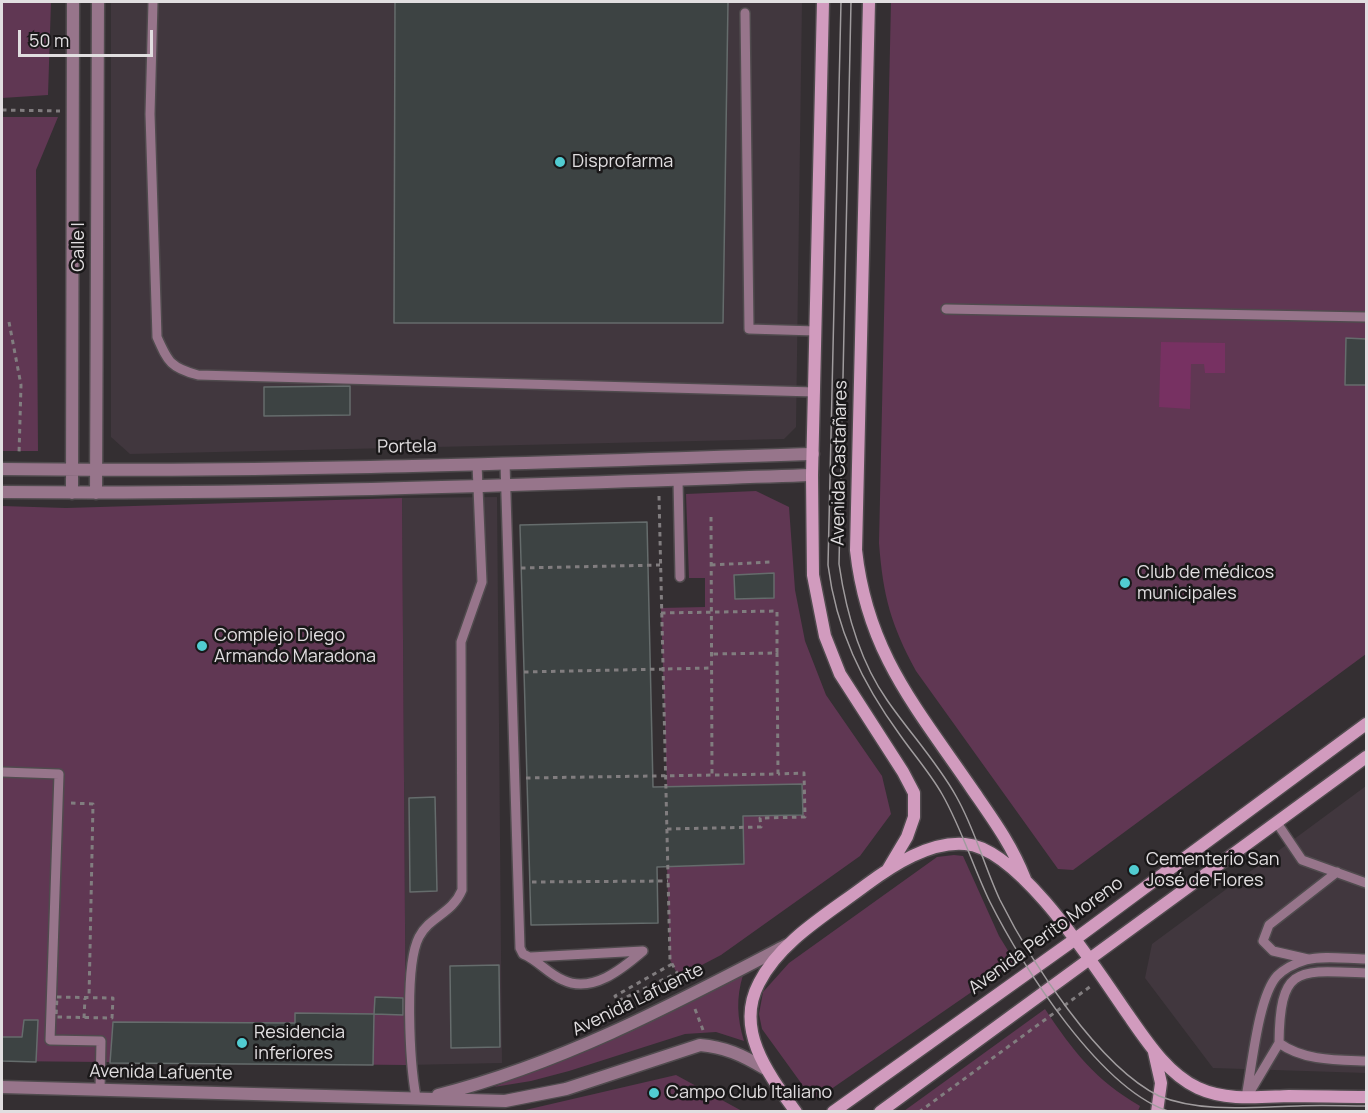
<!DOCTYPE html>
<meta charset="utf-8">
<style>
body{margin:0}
#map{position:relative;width:1368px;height:1113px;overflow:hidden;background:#342f32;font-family:Manrope,sans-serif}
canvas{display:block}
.frame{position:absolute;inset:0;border:3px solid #e1dee0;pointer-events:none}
.scale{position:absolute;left:18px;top:30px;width:135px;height:27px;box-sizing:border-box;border:3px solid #e1dee0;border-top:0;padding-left:8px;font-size:18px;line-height:21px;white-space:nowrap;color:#e1dee0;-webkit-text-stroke:4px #1a1819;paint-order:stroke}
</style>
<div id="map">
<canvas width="1368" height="1113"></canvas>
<div class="frame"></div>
<div class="scale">50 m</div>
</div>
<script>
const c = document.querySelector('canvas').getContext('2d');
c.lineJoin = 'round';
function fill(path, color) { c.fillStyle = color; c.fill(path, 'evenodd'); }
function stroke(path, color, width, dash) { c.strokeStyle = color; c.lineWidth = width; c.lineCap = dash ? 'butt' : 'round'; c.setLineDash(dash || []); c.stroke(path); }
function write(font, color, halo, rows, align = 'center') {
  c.font = font + ' Manrope,sans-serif'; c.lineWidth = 5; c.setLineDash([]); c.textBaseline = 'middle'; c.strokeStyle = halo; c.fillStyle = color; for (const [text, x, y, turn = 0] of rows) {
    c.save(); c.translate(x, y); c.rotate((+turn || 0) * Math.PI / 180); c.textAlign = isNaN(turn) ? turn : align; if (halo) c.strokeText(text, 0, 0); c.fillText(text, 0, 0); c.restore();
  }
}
fill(new Path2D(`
 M111 2H802L796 427 784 439 130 454 111 437Z
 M497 497 502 1063 406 1065 402 498Z
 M1366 786V1073L1213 1068 1145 978 1152 944Z`), '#41373e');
fill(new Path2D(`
 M2 2H51L48 95 2 98Z
 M891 2H1366V654L1073 870 1058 869 916 671C891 625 883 596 879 543Z
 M2 117H58L36 170 38 451H2Z
 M756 491 789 507 795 590 805 641 826 695 882 776 891 814 860 856 721 955 679 977 670 960 667 866 744 864 743 816 802 815V784L667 787 661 608 705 607V578H689L686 494Z
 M402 498 406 1065 2 1061V506L66 508Z
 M954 855 963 856 999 936 1015 962 824 1094 816 1097 809 1094 762 1029 759 1014 763 992 789 963 937 857Z
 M743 975C736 998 737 1018 744 1041L716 1032 685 1034 569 1071 531 1081 494 1087 658 1018Z
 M1045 1009C1073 1051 1095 1080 1140 1106L1138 1111H904Z
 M676 1075 742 1111H509H521Z`), '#603753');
fill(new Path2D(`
 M1161 342 1225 343V373H1205L1204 364H1191L1190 409 1159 407Z`), '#773162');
const building = new Path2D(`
 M395 2H728L723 323H394Z
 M1346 338 1366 339V385H1345Z
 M350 386V415L264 416V387Z
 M647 522 653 787 802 784 803 815 743 816 744 864 657 867 658 923 531 925 520 525Z
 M774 573V598L735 599 734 575Z
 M435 797 437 891 410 892 409 798Z
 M499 965 500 1047 451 1048 450 966Z
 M375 997 403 998V1015L374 1014Z
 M295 1013 374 1014 373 1065 110 1063 113 1022 295 1023Z
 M24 1020H38L36 1062 2 1061V1037H22Z`);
fill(building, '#3d4343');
stroke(building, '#656c6c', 1.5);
const service = new Path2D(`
 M153 2 150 114 157 337C168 362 171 368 198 375L815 392
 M745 13 749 329 816 331
 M946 309 1366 317
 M505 463 520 948 523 954C538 960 548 974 563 980 592 994 622 969 643 951L531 957
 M678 480 680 577
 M2 772 59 774 50 1040 101 1041 100 1090
 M1277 823 1302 860 1366 883
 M1308 959 1273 951 1263 941 1269 925 1337 872
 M1366 973C1297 970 1280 965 1279 1043 1304 1061 1337 1060 1366 1061
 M1251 1090 1279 1043
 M416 1097C410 1064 404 966 419 937 430 916 452 914 462 890L461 642 482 582 477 464
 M1246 1097C1252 1067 1258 997 1277 976 1285 968 1296 963 1306 960 1323 955 1348 959 1366 959`);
const minor = new Path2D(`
 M2 469C272 473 543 462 813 454
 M2 492C272 495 542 484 812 475
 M72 493 73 2
 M96 493 98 2`);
const tertiary = new Path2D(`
 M2 1087 505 1101 566 1089 700 1045C725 1047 742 1055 764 1068
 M438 1095C563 1063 674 1004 787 945`);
const secondary = new Path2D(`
 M823 2 812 475 813 575 825 636 840 674 903 772 914 793V817L907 837 888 869
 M869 2 856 550C867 652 916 707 972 789 992 818 1012 845 1025 879
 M1154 1052 1161 1083 1157 1112
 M796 1112C769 1075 734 1030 759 983 780 941 829 913 866 885 893 865 930 841 965 844 1021 848 1098 972 1129 1016 1147 1042 1168 1074 1198 1088 1226 1101 1259 1097 1289 1096 1315 1096 1341 1097 1366 1097
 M833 1112 1074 940 1366 724
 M880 1112 1366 757`);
stroke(service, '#504b4e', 12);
stroke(minor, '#504b4e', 15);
stroke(tertiary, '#504b4e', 15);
stroke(secondary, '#504b4e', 15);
stroke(new Path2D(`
 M2 110 60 111
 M9 322 21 385 19 454
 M659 496 670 960 683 984
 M711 517 712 775
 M711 565 771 562
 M521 568 660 565
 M661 613 777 611V653
 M524 672 712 668
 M526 778 778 774 777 653 712 654
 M71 803 93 804 89 998
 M667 829 761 827 760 818 805 817 804 773 778 774
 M532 882 668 881
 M672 964 615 996 618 1001 677 973
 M57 997 113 998 112 1018 56 1017Z
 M695 1009 703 1030
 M84 1018 85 998
 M919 1112 1091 986`), '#817d7f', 3, [4.5, 4.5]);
stroke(service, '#97758b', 9);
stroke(minor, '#97758b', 12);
stroke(tertiary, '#97758b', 12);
stroke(secondary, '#d19bbe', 12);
stroke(new Path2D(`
 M841 2 828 565C836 629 862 683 900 735 914 755 930 773 942 794 962 829 973 867 990 902 1022 966 1101 1091 1171 1112
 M851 2 839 564C846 612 859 660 887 700 909 732 937 762 956 796 975 829 984 866 1000 900 1030 960 1098 1066 1159 1096 1201 1113 1254 1107 1298 1106 1321 1105 1344 1106 1366 1106`), '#a09c9e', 1.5);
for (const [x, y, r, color] of [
 [560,162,6,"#51ccd1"],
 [1125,583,6,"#51ccd1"],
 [202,646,6,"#51ccd1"],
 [1134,870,6,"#51ccd1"],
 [242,1043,6,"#51ccd1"],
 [654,1093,6,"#51ccd1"]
]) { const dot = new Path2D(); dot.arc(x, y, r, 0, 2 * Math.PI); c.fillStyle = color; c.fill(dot); stroke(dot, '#1a1819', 2); }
write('18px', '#e1dee0', '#1a1819', [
 ["Disprofarma",572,162],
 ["Club de médicos",1137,573],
 ["municipales",1137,594],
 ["Complejo Diego",214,636],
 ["Armando Maradona",214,657],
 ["Cementerio San",1146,860],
 ["José de Flores",1146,881],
 ["Residencia",254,1033],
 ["inferiores",254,1054],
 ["Campo Club Italiano",666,1093]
], 'left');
write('18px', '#e1dee0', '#1a1819', [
 ["Calle I",79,247,-90],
 ["Portela",407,447,-1],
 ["Avenida Castañares",840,463,-89],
 ["Avenida Perito Moreno",1046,936,-36],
 ["Avenida Lafuente",638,1000,-26],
 ["Avenida Lafuente",161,1073,1]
]);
</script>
